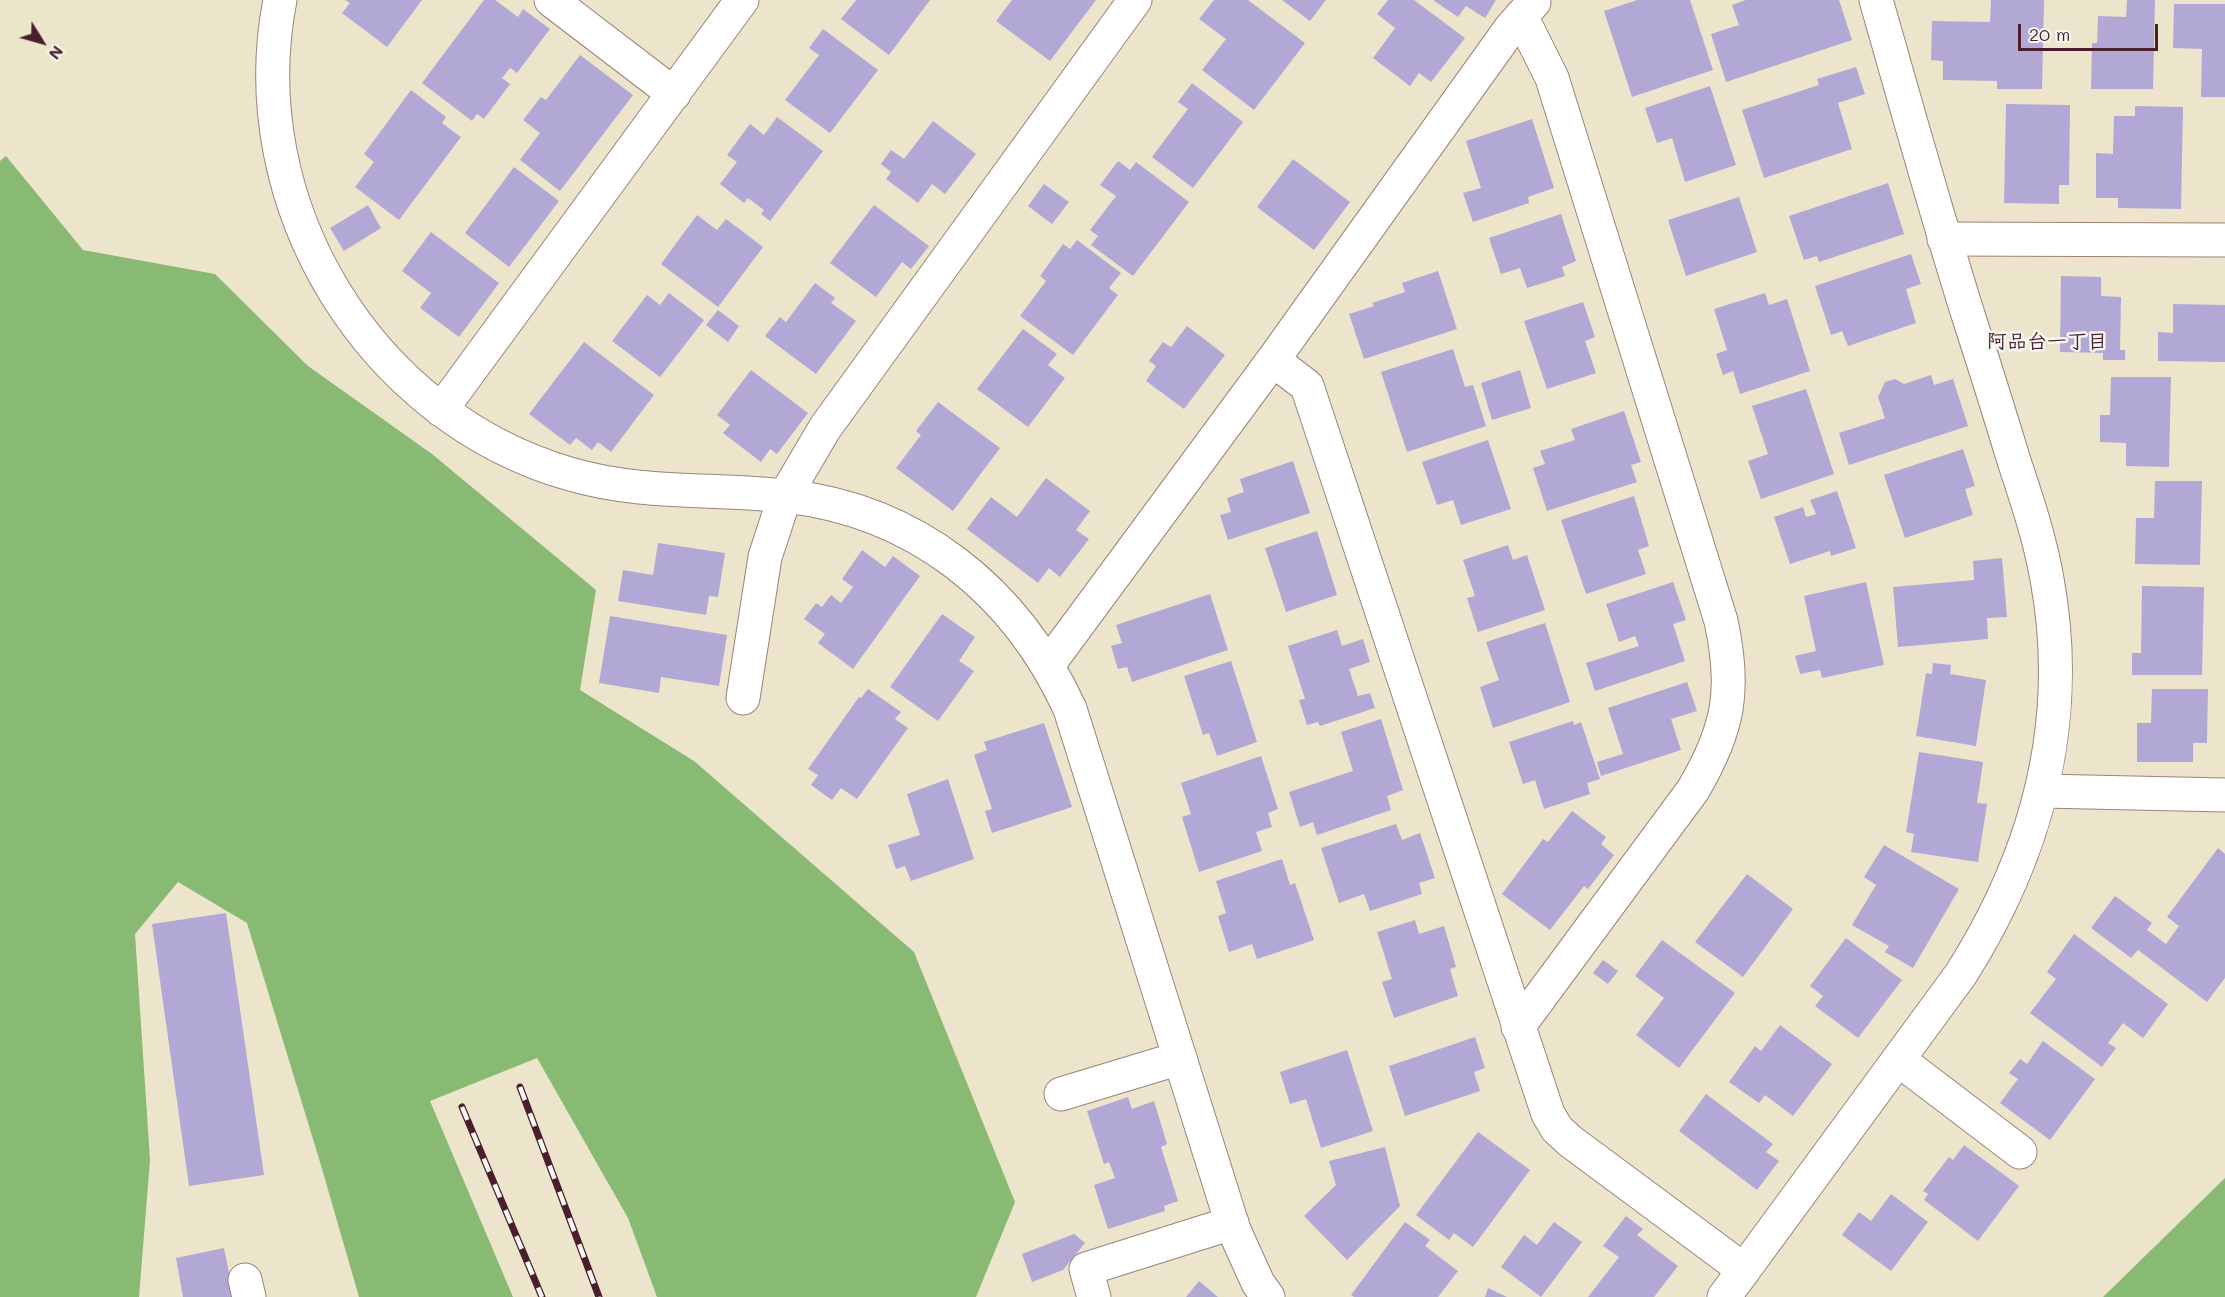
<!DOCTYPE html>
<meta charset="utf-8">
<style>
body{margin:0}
#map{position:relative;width:2225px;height:1297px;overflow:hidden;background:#ede5cb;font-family:Mali,sans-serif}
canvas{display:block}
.north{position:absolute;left:12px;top:12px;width:60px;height:60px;-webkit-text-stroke:4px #f6f6f2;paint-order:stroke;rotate:127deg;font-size:16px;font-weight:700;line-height:24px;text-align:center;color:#4a1f2b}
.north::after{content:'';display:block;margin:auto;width:21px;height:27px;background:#4a1f2b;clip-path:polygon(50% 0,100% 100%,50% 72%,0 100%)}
.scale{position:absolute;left:2018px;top:24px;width:140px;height:27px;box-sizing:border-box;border:3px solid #4a1f2b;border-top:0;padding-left:8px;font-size:18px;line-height:21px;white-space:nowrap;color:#4a1f2b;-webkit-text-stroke:4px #f6f6f2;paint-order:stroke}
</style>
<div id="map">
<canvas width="2225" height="1297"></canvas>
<div class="north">N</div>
<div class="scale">20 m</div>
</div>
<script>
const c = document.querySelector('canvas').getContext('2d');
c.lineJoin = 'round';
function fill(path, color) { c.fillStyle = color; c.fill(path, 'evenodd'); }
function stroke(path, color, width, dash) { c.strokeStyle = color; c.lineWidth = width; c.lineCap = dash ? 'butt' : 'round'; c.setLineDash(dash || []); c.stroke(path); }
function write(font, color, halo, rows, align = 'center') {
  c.font = font + ' Mali,"Klee One",sans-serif'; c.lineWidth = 5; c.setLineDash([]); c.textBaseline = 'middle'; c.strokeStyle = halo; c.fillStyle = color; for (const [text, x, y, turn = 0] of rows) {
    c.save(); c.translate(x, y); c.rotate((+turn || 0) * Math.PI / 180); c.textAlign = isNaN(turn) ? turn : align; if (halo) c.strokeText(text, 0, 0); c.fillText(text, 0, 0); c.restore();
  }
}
fill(new Path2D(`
 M6 156 83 250 215 274 308 366 432 454 596 590 580 690 694 761 914 952 1015 1202 976 1297H657L628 1218 537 1058 430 1101 513 1297H359L320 1162 247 923 178 882 135 934 150 1160 139 1297H0V161Z
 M2225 1178V1297H2103Z`), '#88ba74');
fill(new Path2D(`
 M345 0H422L387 47 342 13 350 3Z
 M484 0H495L518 17 523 9 550 29 517 73 510 68 502 78 510 84 484 119 477 114 472 121 422 83Z
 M856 0H930L889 55 841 19Z
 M1012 0H1096L1050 61 996 21Z
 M1214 0H1248L1305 43 1254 110 1202 70 1226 39 1199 19Z
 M1282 0H1326L1310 21Z
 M1388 0H1414L1465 38 1431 82 1419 73 1410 86 1373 58 1395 28 1377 14Z
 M1433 0H1496L1485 18 1466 6 1458 17Z
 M1637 0H1690L1713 70 1632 97 1604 11Z
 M1746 0H1839L1852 40 1726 82 1711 34 1739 25 1732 5Z
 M1991 0H2044L2042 89H1997V81L1943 80V61L1931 60 1932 21 1990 22Z
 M2127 0H2155L2153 89H2091L2092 43H2097L2098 16 2126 17Z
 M2174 4H2225V97H2201L2202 49 2173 48Z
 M823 29 878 70 830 133 785 100 819 55 809 48Z
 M580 55 633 95 560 191 520 160 540 133 523 120 541 97 546 100Z
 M1856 67 1865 94 1838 103 1852 149 1764 178 1742 110 1819 85 1817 79Z
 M1192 83 1243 122 1193 188 1152 157 1188 109 1178 102Z
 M1710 86 1736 165 1685 182 1672 138 1657 143 1645 108Z
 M411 90 446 117 442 123 461 137 399 220 355 187 374 162 364 154Z
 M2006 104 2070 105 2069 185H2059V204L2004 203Z
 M2135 106 2183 107 2181 209 2118 208V198H2096V153L2113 154 2114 116H2135Z
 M777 117 823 151 770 221 761 214 764 210 748 198 744 203 720 184 737 162 727 155 750 124 764 135Z
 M1532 119 1554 188 1528 197 1529 203 1473 222 1463 193 1481 188 1466 141Z
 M933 121 976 154 945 194 932 184 918 203 886 179 891 172 881 164 891 150 904 159Z
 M1293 159 1350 202 1314 250 1257 207Z
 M1118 161 1130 170 1136 162 1189 202 1133 276 1091 245 1098 236 1090 230 1116 196 1100 185Z
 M514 167 559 201 509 267 465 233Z
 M1888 183 1904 234 1819 262 1817 256 1804 260 1789 216Z
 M1044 184 1069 202 1052 224 1028 206Z
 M1739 197 1757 252 1686 276 1668 220Z
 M368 205 381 228 344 251 330 228Z
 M874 205 929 246 911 269 902 262 876 297 830 263Z
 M1561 214 1576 261 1562 267 1565 276 1527 288 1520 268 1501 274 1489 238Z
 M697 215 717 230 726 219 763 247 718 307 661 264Z
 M431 232 499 283 459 337 420 308 431 293 402 271Z
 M1077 240 1121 273 1109 288 1118 295 1073 355 1020 316 1046 281 1040 276 1063 244 1070 249Z
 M1911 254 1921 284 1906 289 1916 323 1848 346 1842 331 1831 335 1815 286Z
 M1438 271 1457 329 1364 359 1349 314 1374 306 1372 303 1405 292 1402 283Z
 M2061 276 2101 277V296L2121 297 2120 350H2125V360H2103V353L2060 352Z
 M815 283 835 298 831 303 856 321 816 374 765 336 780 317 786 322Z
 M669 293 704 320 660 377 612 341 647 295 660 305Z
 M1765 293 1769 305 1787 299 1810 371 1740 394 1733 371 1723 375 1716 354 1727 350 1714 309Z
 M1583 302 1595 337 1585 341 1596 373 1547 389 1524 321Z
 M2173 304 2225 305V362L2158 361V332L2173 333Z
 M718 310 739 326 728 342 706 325Z
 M1187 326 1225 355 1184 409 1146 381 1156 366 1149 361 1163 342 1171 347Z
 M1023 329 1057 354 1048 365 1065 378 1028 427 977 389Z
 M584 342 654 395 611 452 598 442 592 450 576 438 570 445 529 414Z
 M1453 349 1465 387 1473 385 1486 426 1407 452 1381 372Z
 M751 370 808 413 777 454 770 449 761 462 723 433 730 425 717 415Z
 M1520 370 1531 408 1492 420 1481 383Z
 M1931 375 1934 385 1953 379 1968 426 1849 465 1839 433 1885 418 1878 397 1885 382 1895 379 1904 384Z
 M2111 377H2171L2169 467 2126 466V443L2100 442V415H2110Z
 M1806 389 1834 474 1761 499 1748 461 1768 454 1752 406Z
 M938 402 1000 448 953 511 896 468 921 435 916 431Z
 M1624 411 1641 462 1631 465 1637 482 1547 511 1533 468 1545 464 1540 451 1575 440 1571 429Z
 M1488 440 1511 509 1461 525 1453 500 1437 505 1422 462Z
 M1963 449 1975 486 1965 489 1973 515 1905 538 1884 475Z
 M1293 461 1310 513 1228 540 1220 515 1231 512 1227 498 1244 492 1240 479Z
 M1046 478 1090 511 1076 530 1089 539 1060 577 1049 568 1038 583 967 529 991 497 1017 517Z
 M2155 481H2202L2200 565 2135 564 2136 518H2154Z
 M1837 491 1856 548 1831 556 1830 551 1790 564 1774 517 1803 507 1806 517 1816 514 1810 500Z
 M1634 496 1649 546 1638 550 1646 574 1586 594 1561 520Z
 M1317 531 1337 595 1286 612 1265 548Z
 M658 543 725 553 718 597 709 596 706 615 618 601 623 570 653 575Z
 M1508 545 1513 560 1527 555 1545 610 1478 632 1467 598 1475 596 1463 560Z
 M862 550 885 567 893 556 920 576 853 669 818 643 825 634 804 619 816 603 822 607 831 595 841 603 853 587 842 579Z
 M2002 558 2007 617 1987 618 1988 639 1898 647 1893 587 1974 580 1973 561Z
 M1673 582 1686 620 1673 624 1685 661 1595 691 1586 663 1639 646 1635 636 1619 642 1606 604Z
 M1866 582 1884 665 1822 678 1820 670 1800 674 1795 656 1816 651 1804 596Z
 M2142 586 2204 587 2202 675H2132V653H2141Z
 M1210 594 1228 650 1132 682 1127 667 1118 669 1111 646 1122 643 1116 625Z
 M942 614 975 637 959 661 974 671 938 721 890 687Z
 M610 616 727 635 719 686 661 677 659 693 599 683Z
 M1545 623 1570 702 1493 728 1480 687 1499 680 1486 642Z
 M1337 630 1342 646 1363 639 1370 662 1349 669 1358 696 1370 693 1375 708 1320 726 1318 722 1307 725 1299 700 1305 699 1288 646Z
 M1231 661 1257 742 1217 756 1209 733 1203 735 1184 676Z
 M1933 663 1951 665 1950 674 1986 680 1976 746 1916 736 1926 673 1932 674Z
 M1687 682 1697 711 1671 719 1681 750 1601 776 1597 762 1623 754 1608 708Z
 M868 689 901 712 895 719 908 728 857 799 841 788 832 800 811 785 818 775 808 769 859 697 861 698Z
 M2152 689H2208L2207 743H2193V762H2137V723H2151Z
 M1381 719 1403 790 1387 796 1391 810 1317 835 1313 822 1300 827 1289 792 1353 771 1341 732Z
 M1573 721 1574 725 1581 722 1600 779 1587 783 1590 794 1544 809 1535 780 1523 784 1509 742Z
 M1044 723 1072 807 992 833 985 811 992 809 974 755 987 750 984 742Z
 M1919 752 1983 762 1977 803 1987 804 1978 862 1911 852 1914 834 1906 832Z
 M1261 756 1278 809 1268 813 1272 827 1256 832 1262 851 1199 872 1182 817 1191 814 1181 783Z
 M948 779 974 859 911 881 905 866 896 869 888 845 920 835 907 794Z
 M1572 811 1606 837 1601 844 1614 855 1588 889 1584 886 1550 930 1502 894 1543 839 1548 842Z
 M1396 824 1402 840 1420 833 1435 878 1419 883 1422 894 1370 911 1364 894 1339 903 1321 848Z
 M1884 845 1959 889 1913 968 1885 952 1889 946 1852 925 1876 885 1864 877Z
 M2218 848 2225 854V978L2207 1002 2138 950 2131 958 2091 928 2115 896 2152 923 2147 930 2166 944 2179 926 2167 917Z
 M1282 859 1290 885 1295 883 1314 940 1257 959 1252 944 1229 952 1218 916 1226 913 1216 881Z
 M1747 874 1793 909 1743 977 1695 942Z
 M226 913 264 1175 189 1186 152 924Z
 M1415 920 1419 934 1444 926 1456 967 1450 969 1458 996 1394 1018 1382 982 1392 979 1377 932Z
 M2074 934 2168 1004 2143 1038 2123 1023 2108 1043 2116 1048 2102 1067 2030 1013 2056 979 2047 972Z
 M1846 938 1902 980 1858 1038 1815 1006 1823 996 1810 986Z
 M1662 940 1735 993 1679 1068 1636 1035 1664 998 1635 976Z
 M1603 960 1618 971 1608 984 1593 973Z
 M1780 1025 1832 1064 1793 1116 1765 1095 1759 1103 1729 1082 1755 1046 1761 1051Z
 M1475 1037 1485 1068 1474 1072 1480 1091 1405 1116 1389 1066Z
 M2043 1041 2095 1079 2050 1140 2000 1103 2018 1079 2009 1073 2020 1059 2027 1064Z
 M1347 1050 1373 1131 1321 1148 1306 1099 1290 1104 1280 1072Z
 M1706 1094 1773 1144 1766 1152 1779 1161 1757 1190 1679 1131Z
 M1128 1097 1132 1109 1154 1101 1167 1144 1161 1147 1178 1201 1164 1206 1165 1211 1108 1229 1094 1185 1115 1178 1109 1162 1104 1164 1087 1111Z
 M1478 1132 1530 1170 1473 1247 1454 1233 1449 1240 1416 1215Z
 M1964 1145 2019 1186 1978 1241 1924 1200 1928 1194 1923 1191 1949 1157 1953 1160Z
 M1385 1147 1400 1206 1347 1260 1304 1216 1336 1185 1329 1161Z
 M1891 1194 1928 1222 1891 1271 1842 1235 1859 1212 1871 1221Z
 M1626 1216 1643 1229 1637 1235 1678 1266 1654 1297H1588L1619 1257 1603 1246Z
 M1405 1222 1430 1240 1425 1246 1458 1271 1438 1297H1354L1351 1295Z
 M1554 1222 1582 1242 1541 1297 1501 1267 1524 1235 1537 1245Z
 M1074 1234 1085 1243 1063 1270 1032 1282 1022 1254Z
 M224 1248 234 1297H183L176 1258Z
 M1199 1281 1218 1297H1186Z
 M1488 1288 1507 1297H1485Z`), '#b1a8d6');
const minor = new Path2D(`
 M551 0 674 94
 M1944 239 2225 240
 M1273 360 1307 386 1548 1114 1557 1129 1570 1141 1744 1270
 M441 410 742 0
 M1048 665 1273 360 1510 29 1534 2
 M743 698 765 557 785 496 825 428 1135 0
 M2042 791 2225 795
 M1518 1027 1693 790C1729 729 1736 690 1721 621L1552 78 1521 16
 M1899 1060 2020 1152
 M1061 1094 1180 1058
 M245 1280 249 1297
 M1094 1297 1086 1269 1232 1223`);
const tertiary = new Path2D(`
 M280 0C240 204 369 416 570 474 641 495 712 488 785 496 916 510 1016 591 1070 709L1234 1230 1258 1283 1268 1297
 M1724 1297 1961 974C2037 854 2073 721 2047 579 2040 539 2027 500 2014 461 2000 415 1986 370 1971 324 1937 217 1907 108 1876 0`);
stroke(minor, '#9c827b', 35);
stroke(tertiary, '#9c827b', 35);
stroke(minor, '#fff', 33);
stroke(tertiary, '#fff', 33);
const rail = new Path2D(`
 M520 1087 599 1297
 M462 1107 542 1297`);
stroke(rail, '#4a1f2b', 7);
stroke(rail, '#f6f6f2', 4.5, [14]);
write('bold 20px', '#4a1f2b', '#f6f6f2', [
 ["阿品台一丁目",2047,342]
]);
</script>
